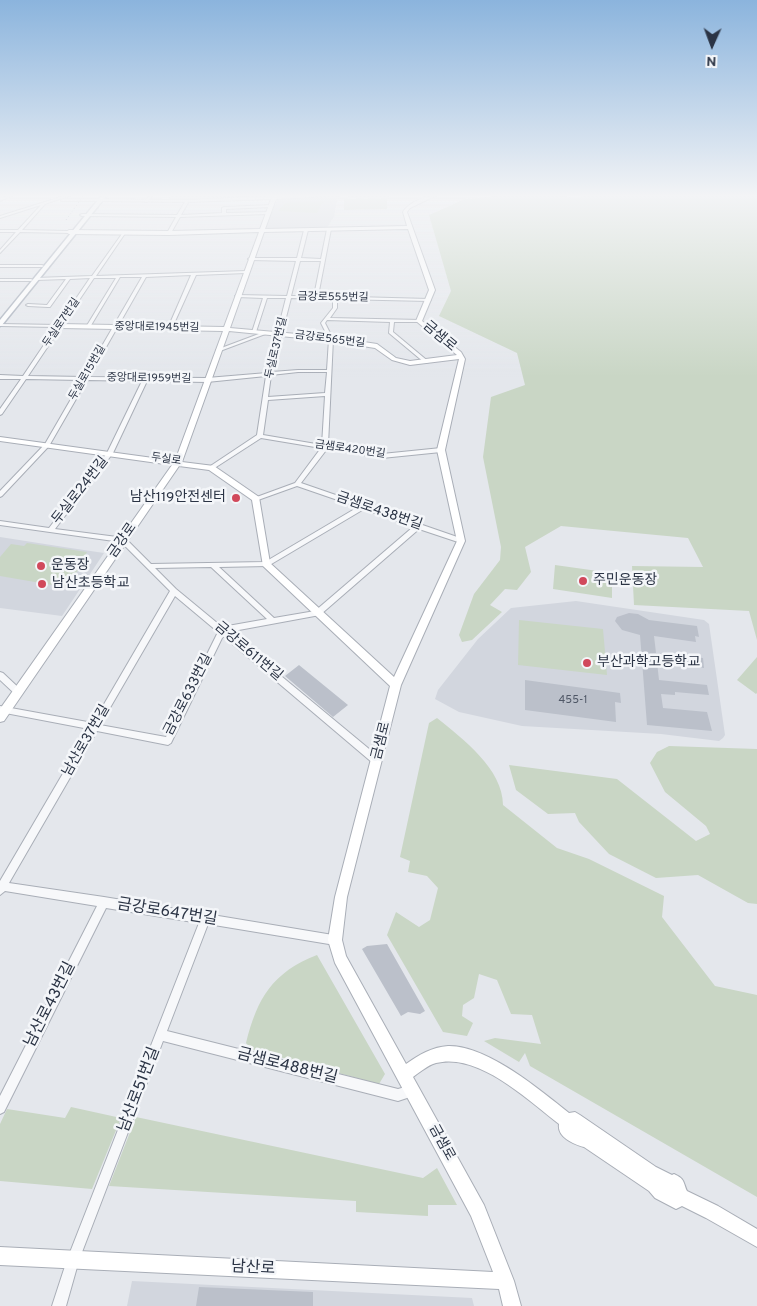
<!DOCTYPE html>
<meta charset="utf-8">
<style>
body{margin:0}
#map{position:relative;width:757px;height:1306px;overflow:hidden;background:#e4e7ec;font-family:Overpass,sans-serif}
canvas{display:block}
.north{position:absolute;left:687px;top:20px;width:50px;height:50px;-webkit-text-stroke:4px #f4f6f9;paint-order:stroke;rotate:182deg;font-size:14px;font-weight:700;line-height:20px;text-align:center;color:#2b3445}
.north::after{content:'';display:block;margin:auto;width:18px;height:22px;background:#2b3445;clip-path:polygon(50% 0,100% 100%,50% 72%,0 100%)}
</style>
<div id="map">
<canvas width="757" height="1306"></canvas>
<div class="north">N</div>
</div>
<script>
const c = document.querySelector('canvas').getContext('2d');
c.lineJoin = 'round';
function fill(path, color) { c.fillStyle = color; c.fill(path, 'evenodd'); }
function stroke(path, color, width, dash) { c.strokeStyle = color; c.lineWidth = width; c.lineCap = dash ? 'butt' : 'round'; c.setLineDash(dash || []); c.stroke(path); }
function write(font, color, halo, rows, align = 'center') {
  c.font = font + ' Overpass,"Noto Sans KR",sans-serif'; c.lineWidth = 5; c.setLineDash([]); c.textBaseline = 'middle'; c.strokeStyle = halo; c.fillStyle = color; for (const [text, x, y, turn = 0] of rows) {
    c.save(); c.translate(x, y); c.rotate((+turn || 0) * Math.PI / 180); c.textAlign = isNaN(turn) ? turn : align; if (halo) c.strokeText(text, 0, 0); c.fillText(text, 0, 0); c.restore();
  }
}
fill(new Path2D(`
 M171 195H236L234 199 167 200Z
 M338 195 334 217 327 228 265 229 277 200Z
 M0 537 64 547 104 553 62 616 0 608Z
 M576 601 704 620 709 624 725 735 723 738 719 741 661 734 522 726 459 712 435 699 438 690 478 639 511 608Z
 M132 1281 472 1298 474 1306H127Z`), '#d2d6de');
fill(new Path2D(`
 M511 195H549L579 198 583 195H757V640L749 611 634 605 632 566 703 567 688 538 561 526 525 547 531 572 517 590 505 589 490 605 502 612 472 640 462 642 459 635 474 594 500 560 501 547 483 457 491 397 525 385 517 353 439 316 451 291 429 215 465 199Z
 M387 198V209L344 210V199Z
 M323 201 317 213 278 211 285 203Z
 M27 543 87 552 84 557H89L64 587 0 576V557L11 544 24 546Z
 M555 565 612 573V598L553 589Z
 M519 620 603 629 607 675 518 665Z
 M757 657V693L756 694 737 680Z
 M437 718C463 739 503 769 503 805L557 848 589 859 664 896 662 917 715 986 757 995V1197L530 1066 525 1053 519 1062 484 1041 495 1038 541 1044 532 1015 511 1014 497 980 479 974 474 998 463 1005 462 1016 473 1023 467 1036 443 1032 387 935 396 912 419 927 430 920 438 888 427 876 408 872 410 861 400 857 429 723Z
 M669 746 757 749V904L748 903 698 875 656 878 609 854 579 822 575 813 548 814 516 790 509 765 617 779 696 841 710 834 706 826 665 792 650 763 657 752Z
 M317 955 385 1074 379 1084 250 1049 246 1043C257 998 273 972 317 955Z
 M71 1107 121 1118 92 1189 0 1181V1124L7 1109 65 1118Z
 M136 1117 423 1178 437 1168 457 1205H428V1216L356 1212V1201L109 1186Z`), '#c9d6c5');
fill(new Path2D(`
 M629 613 638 614 649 620 697 626 699 637 695 636 696 642 654 636 656 653 703 658 704 668 657 662 659 680 707 685 709 695 675 692V695L661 694 663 708 707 712 712 731 647 725 640 635 622 630 615 621 617 617Z
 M299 665 348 705 333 717 285 676Z
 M525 680 620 693 621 703 615 702 616 722 525 710Z
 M387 944 425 1011 420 1014 408 1012 401 1016 362 949 367 946Z
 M199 1287 313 1292V1306H196Z`), '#bbc0ca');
const street = new Path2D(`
 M67 195H71L45 204 22 230 69 231 70 233 20 232 0 253V250L16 232H0V230H18L41 205 0 218V216Z
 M150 195H153L147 202H145Z
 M62 199H95L97 200 95 201H61Z
 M186 200 189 201 181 215 222 213V208L224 207 271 205 273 206 271 207 226 209V213L269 212 268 214 180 217 171 233 169 234 167 233 176 217 82 216 80 215 82 214 177 215Z
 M329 228 331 229 318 296 429 299 431 300 429 301 337 299V308L330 318 421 320V321L419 322H394L393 332 429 362 425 363 389 333 390 322 327 320 325 323 333 339 328 445 382 454 441 448 444 450 441 452 382 458 327 449 301 483 463 539 464 541 461 543 419 529 320 615 228 632 380 758 381 761 380 764 377 765 374 764 223 636 171 743 168 745 97 731 9 883 104 897 339 936 340 940 339 944 335 945 208 924 167 1031 398 1089 412 1085 416 1087 418 1091 416 1095 398 1101 163 1041 79 1260 66 1306H52L67 1260 199 923 106 908 4 1112 0 1114V1096L97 906 5 891 0 895V881L89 729 0 712V706L93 723 170 591 121 542 0 525V521L49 528 107 453 142 381 87 380 49 446 2 496 0 497V491L45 444 82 380 26 379 2 414 0 415V409L21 379H0V375L23 376 56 327 0 326V324L58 325 90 278 70 279 50 307H48L28 306 26 305 28 304 47 305 66 279 36 280H35V278L92 276 124 231 126 232 96 276 246 271 248 272 246 273 196 275 172 328 170 329 168 328 191 275 146 277 89 377 207 378 267 373 286 298H267L256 332 254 333 252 332 263 298 237 297 235 296 237 295 287 296 296 261 250 260 248 259 250 258H297L304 230 306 229 308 230 301 258 321 259 327 229ZM300 261H321L314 296H291ZM120 277H142L84 377 28 376 94 278H116L86 327 88 328 90 327ZM291 298 333 299V308L321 323 329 339 327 370H298L272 372ZM298 372H327L325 393 268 397 271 375ZM266 376 257 435 209 467V469H213L261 438 321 448 295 483 254 498 253 499 254 500H258L297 486 358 507 265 562 151 564 125 538 55 529 113 453 147 381 207 382ZM325 396 322 445 263 435 268 400ZM364 509 413 527 315 611 274 618 219 567 268 566ZM211 567 267 619 222 627 176 589 155 568ZM175 596 218 632 166 737 100 725Z
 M0 265H42L44 266 42 267H0Z
 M0 279H31L33 280 31 281H0Z
 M264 332 268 333 220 351 216 350Z
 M0 672 3 673 21 690 22 692 21 694H15L0 680Z`);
const secondary = new Path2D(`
 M8 195H13L0 201V198Z
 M273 195H344L276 199 265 229 407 226 403 212C408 203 426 195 437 195L410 208 407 212 435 290 422 321 461 352 465 359 445 450 465 541 401 685 347 897 342 940 346 956 406 1064C419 1055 432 1047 448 1046 487 1045 540 1090 569 1113L575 1112 580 1115 656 1167 672 1175 674 1174C685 1179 683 1182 687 1191L718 1206 757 1229V1247L706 1218 682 1206 676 1209 655 1198 649 1191 584 1147C573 1144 557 1137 559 1124 528 1100 478 1052 436 1063 428 1065 420 1072 413 1077L484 1205 514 1281 521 1306H503L499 1289 0 1265V1247L493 1272 471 1216 335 963 328 940 335 897 390 686 263 566 252 500 209 470 179 466 4 721 0 722V709L172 465 0 441V437L175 461 223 331 60 328 57 326 60 324 224 327 259 232 169 235 69 234 66 232 69 230 169 231 260 229 271 199 187 202 95 201 93 200 95 199 187 200 272 196ZM408 229 429 290 416 321 457 355 410 361 396 358 377 344 331 337 230 328 264 232ZM229 331 331 341 375 348 392 360 410 365 459 359 437 450 457 541 394 677 270 563 259 497 214 466 182 462Z
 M348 195H389L387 196H350Z`);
const primary = new Path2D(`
 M102 195H107L2 325 0 326V320Z`);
stroke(street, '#a9aeb7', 2);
stroke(secondary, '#a9aeb7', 2);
stroke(primary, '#a3abb8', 3);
fill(street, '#f7f8fa');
fill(secondary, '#fff');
fill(primary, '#fff');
stroke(new Path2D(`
 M66 220 84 195`), '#7d8696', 1, [1, 2.5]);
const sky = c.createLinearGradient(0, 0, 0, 377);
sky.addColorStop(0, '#8bb4dd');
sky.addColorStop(0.52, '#f3f4f6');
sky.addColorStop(1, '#f3f4f600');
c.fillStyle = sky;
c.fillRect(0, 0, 757, 377);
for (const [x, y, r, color] of [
 [236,498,5,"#d1495b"],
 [41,566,5,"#d1495b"],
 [583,581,5,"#d1495b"],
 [42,584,5,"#d1495b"],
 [587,663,5,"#d1495b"]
]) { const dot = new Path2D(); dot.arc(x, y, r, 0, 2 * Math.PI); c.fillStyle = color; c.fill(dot); stroke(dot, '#f4f6f9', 2); }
write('11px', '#2b3445', '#f4f6f9', [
 ["금강로555번길",333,298,1],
 ["두실로7번길",62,323,-56],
 ["중앙대로1945번길",157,328,1],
 ["금강로565번길",330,340,7],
 ["두실로37번길",277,348,-77],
 ["두실로15번길",88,373,-60],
 ["중앙대로1959번길",149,379,1],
 ["금샘로420번길",350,450,8],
 ["두실로",166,460,8]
]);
write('11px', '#4f5766', null, [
 ["455-1",573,701]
]);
write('14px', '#2b3445', '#f4f6f9', [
 ["금샘로",439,337,40],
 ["두실로24번길",81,491,-52],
 ["금샘로438번길",379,512,19],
 ["금강로",123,541,-55],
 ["금강로611번길",248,652,40],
 ["금강로633번길",189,695,-63],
 ["남산로37번길",87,741,-60],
 ["금샘로",382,741,-76],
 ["금샘로",441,1143,61]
]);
write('14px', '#2b3445', '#f4f6f9', [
 ["남산119안전센터",226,498,"right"],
 ["운동장",51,566],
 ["주민운동장",593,581],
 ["남산초등학교",52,584],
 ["부산과학고등학교",597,663]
], 'left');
write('16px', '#2b3445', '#f4f6f9', [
 ["금강로647번길",167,913,9],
 ["남산로43번길",51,1005,-63],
 ["금샘로488번길",287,1067,14],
 ["남산로51번길",140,1090,-69],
 ["남산로",253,1269,3]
]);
</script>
